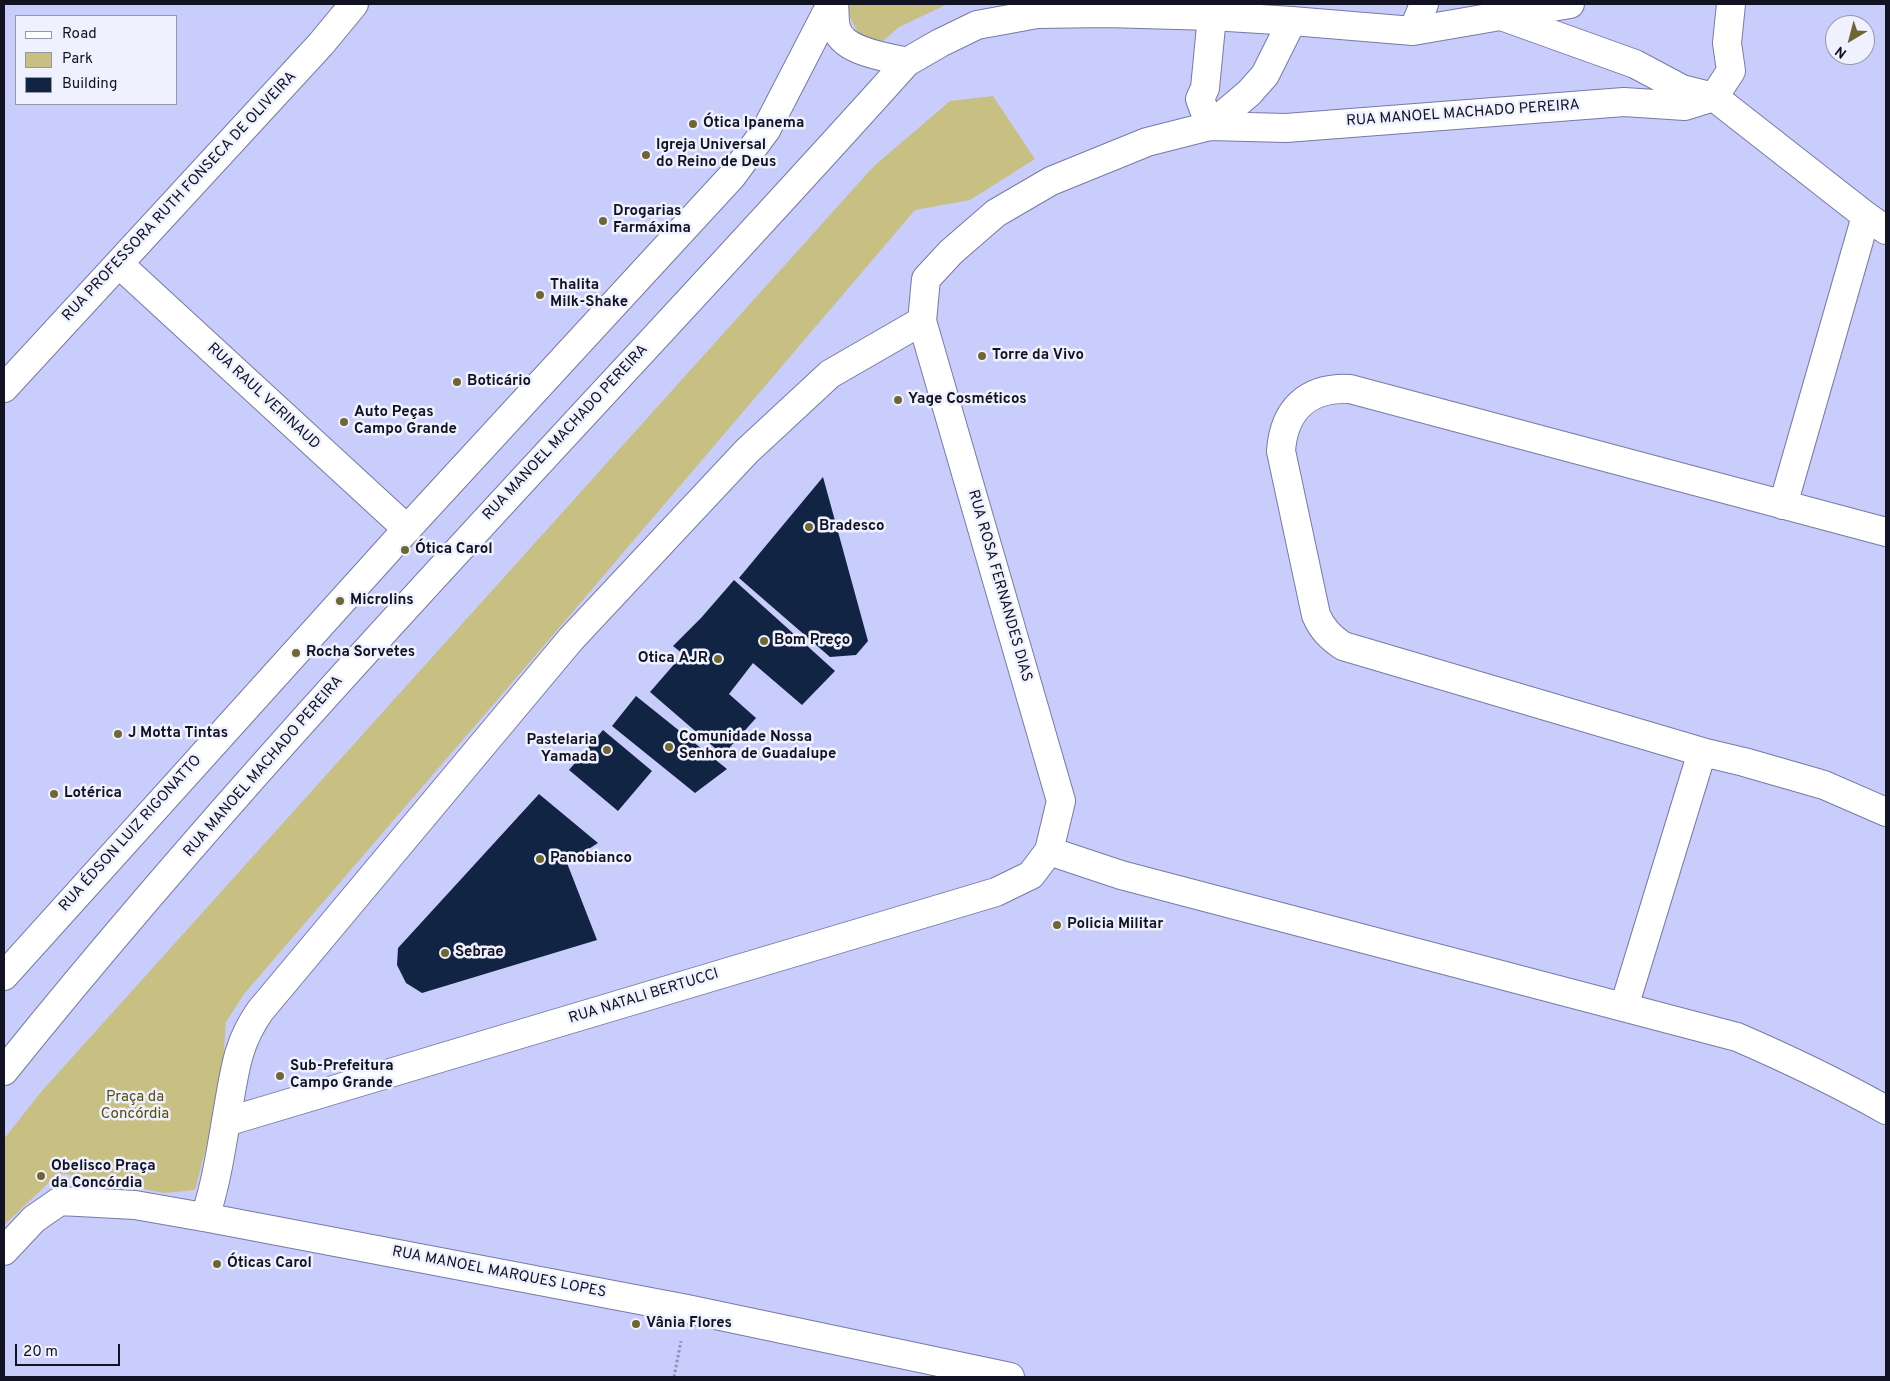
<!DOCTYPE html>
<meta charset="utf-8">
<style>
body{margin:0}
#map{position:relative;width:1890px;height:1381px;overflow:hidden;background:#c9cdfb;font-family:Overpass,sans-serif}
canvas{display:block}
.frame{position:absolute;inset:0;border:5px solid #111222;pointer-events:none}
.legend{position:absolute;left:15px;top:15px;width:162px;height:90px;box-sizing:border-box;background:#eff1ff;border:1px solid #9698a7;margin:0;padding:6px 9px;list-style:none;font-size:15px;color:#111222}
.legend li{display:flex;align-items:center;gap:10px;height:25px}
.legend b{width:25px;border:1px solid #9698a7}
.north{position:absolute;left:1825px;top:15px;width:50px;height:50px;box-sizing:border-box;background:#eff1ff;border:1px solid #9698a7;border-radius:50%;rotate:217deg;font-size:14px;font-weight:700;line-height:20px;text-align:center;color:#111222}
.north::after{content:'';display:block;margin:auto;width:18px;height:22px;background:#6e6633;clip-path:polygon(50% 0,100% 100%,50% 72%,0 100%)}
.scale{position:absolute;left:15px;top:1344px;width:105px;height:22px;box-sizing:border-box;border:2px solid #111222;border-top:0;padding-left:6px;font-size:15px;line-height:18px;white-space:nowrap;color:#111222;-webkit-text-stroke:4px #eff1ff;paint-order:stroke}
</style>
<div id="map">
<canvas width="1890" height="1381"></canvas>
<div class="frame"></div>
<ul class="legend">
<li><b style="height:6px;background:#fff"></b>Road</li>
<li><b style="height:14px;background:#c8bf83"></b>Park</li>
<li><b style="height:14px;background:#122444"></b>Building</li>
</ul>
<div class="north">N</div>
<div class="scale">20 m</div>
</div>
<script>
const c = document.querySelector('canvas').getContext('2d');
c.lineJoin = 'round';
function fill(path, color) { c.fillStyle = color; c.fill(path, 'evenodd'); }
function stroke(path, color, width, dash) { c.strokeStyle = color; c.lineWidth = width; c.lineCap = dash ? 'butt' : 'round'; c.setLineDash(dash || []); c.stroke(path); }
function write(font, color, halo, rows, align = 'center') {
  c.font = font + ' Overpass,sans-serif'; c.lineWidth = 5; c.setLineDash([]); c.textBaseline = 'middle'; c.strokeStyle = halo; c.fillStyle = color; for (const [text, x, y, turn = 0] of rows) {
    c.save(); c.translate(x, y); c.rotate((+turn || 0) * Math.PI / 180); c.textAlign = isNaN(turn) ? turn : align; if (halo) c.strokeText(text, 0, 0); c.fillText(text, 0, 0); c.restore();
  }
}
fill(new Path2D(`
 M850 4H948L899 27 883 41 859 35 847 11Z
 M993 96 1035 159 970 200 915 210 553 635 244 994 226 1022 221 1091 195 1190 164 1193 59 1173 4 1225V1139L41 1092 874 166 950 101Z`), '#c8bf83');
fill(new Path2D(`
 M823 477 868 641 856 655 830 657 739 578Z
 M734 580 835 671 802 705 753 663 729 694 756 718 723 755 650 692 683 654 673 646 701 618Z
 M636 696 727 769 695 793 612 726Z
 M603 730 652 771 618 811 569 770Z
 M539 794 598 843 567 863 597 940 422 993 406 983 397 965 398 948Z`), '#122444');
const minor = new Path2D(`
 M1504 17 1635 64 1682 89 1714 97 1866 216 1886 230
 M1714 97 1731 71 1727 43 1731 4
 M1210 126 1249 93 1265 75 1292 21
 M1210 126 1200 99 1205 88 1212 16
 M119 264 407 529
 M4 388 321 44 354 4
 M1783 505 1866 216
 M1886 532 1350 389C1308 387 1284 409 1281 451L1316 615C1322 629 1330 637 1343 646L1702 752 1744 762 1824 785 1886 812
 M1049 851 1121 875 1737 1037C1788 1059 1838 1083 1886 1110
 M1624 1007 1702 752
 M226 1122 996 892 1031 875 1049 851 1061 801 922 321 926 279 951 252 996 213 1051 181 1147 142 1210 126 1286 128 1624 102 1685 106 1714 97
 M209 1218 206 1214C217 1180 222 1144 228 1109 235 1070 237 1044 260 1011L571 639 747 451 830 374 922 321
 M4 1251 34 1219 60 1201 135 1205 209 1218 687 1309 1010 1377`);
const major = new Path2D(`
 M834 4C835 11 834 20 836 27 841 52 887 57 907 62
 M1413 31 1424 4
 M4 976 407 529 732 176 766 130 831 4
 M4 1071C287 719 606 398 907 62L940 43 977 25 1037 14 1106 13 1212 16 1292 21 1413 31 1570 4`);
stroke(minor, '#777aa4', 30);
stroke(major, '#777aa4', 30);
stroke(new Path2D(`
 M674 1377 681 1341`), '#8e91b6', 3, [2.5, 2.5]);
stroke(minor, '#fff', 28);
stroke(major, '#fff', 28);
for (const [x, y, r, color] of [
 [693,124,5,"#6e6633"],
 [646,155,5,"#6e6633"],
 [603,221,5,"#6e6633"],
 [540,295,5,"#6e6633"],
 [982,356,5,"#6e6633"],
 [457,382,5,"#6e6633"],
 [898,400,5,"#6e6633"],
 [344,422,5,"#6e6633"],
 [809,527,5,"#6e6633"],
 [405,550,5,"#6e6633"],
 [340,601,5,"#6e6633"],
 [764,641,5,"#6e6633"],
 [296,653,5,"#6e6633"],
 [718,659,5,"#6e6633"],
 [118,734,5,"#6e6633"],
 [669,747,5,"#6e6633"],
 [607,750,5,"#6e6633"],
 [54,794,5,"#6e6633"],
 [540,859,5,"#6e6633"],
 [1057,925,5,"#6e6633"],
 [445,953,5,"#6e6633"],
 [280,1076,5,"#6e6633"],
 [41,1176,5,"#6e6633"],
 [217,1264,5,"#6e6633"],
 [636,1324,5,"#6e6633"]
]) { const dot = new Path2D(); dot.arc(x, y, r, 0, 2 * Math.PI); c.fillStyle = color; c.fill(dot); stroke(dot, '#eff1ff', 2); }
write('15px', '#111222', '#eff1ff', [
 ["RUA MANOEL MACHADO PEREIRA",1463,114,-4],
 ["RUA PROFESSORA RUTH FONSECA DE OLIVEIRA",180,197,-47],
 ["RUA RAUL VERINAUD",263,397,43],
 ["RUA MANOEL MACHADO PEREIRA",566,433,-47],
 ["RUA ROSA FERNANDES DIAS",999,586,74],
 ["RUA MANOEL MACHADO PEREIRA",264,767,-49],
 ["RUA ÉDSON LUIZ RIGONATTO",131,834,-48],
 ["RUA NATALI BERTUCCI",644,997,-17],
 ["RUA MANOEL MARQUES LOPES",499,1273,11]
]);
write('bold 15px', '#111222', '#eff1ff', [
 ["Ótica Ipanema",703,124],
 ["Igreja Universal",656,146],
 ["do Reino de Deus",656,163],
 ["Drogarias",613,212],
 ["Farmáxima",613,229],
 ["Thalita",550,286],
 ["Milk-Shake",550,303],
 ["Torre da Vivo",992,356],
 ["Boticário",467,382],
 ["Yage Cosméticos",908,400],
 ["Auto Peças",354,413],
 ["Campo Grande",354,430],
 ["Bradesco",819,527],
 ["Ótica Carol",415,550],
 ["Microlins",350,601],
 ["Bom Preço",774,641],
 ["Rocha Sorvetes",306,653],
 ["Otica AJR",708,659,"right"],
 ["J Motta Tintas",128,734],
 ["Comunidade Nossa",679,738],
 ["Senhora de Guadalupe",679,755],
 ["Pastelaria",597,741,"right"],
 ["Yamada",597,758,"right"],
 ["Lotérica",64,794],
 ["Panobianco",550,859],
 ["Policia Militar",1067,925],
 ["Sebrae",455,953],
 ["Sub-Prefeitura",290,1067],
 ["Campo Grande",290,1084],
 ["Obelisco Praça",51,1167],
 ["da Concórdia",51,1184],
 ["Óticas Carol",227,1264],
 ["Vânia Flores",646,1324]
], 'left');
write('15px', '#574e0d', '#eff1ff', [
 ["Praça da",135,1098],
 ["Concórdia",135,1115]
]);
</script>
